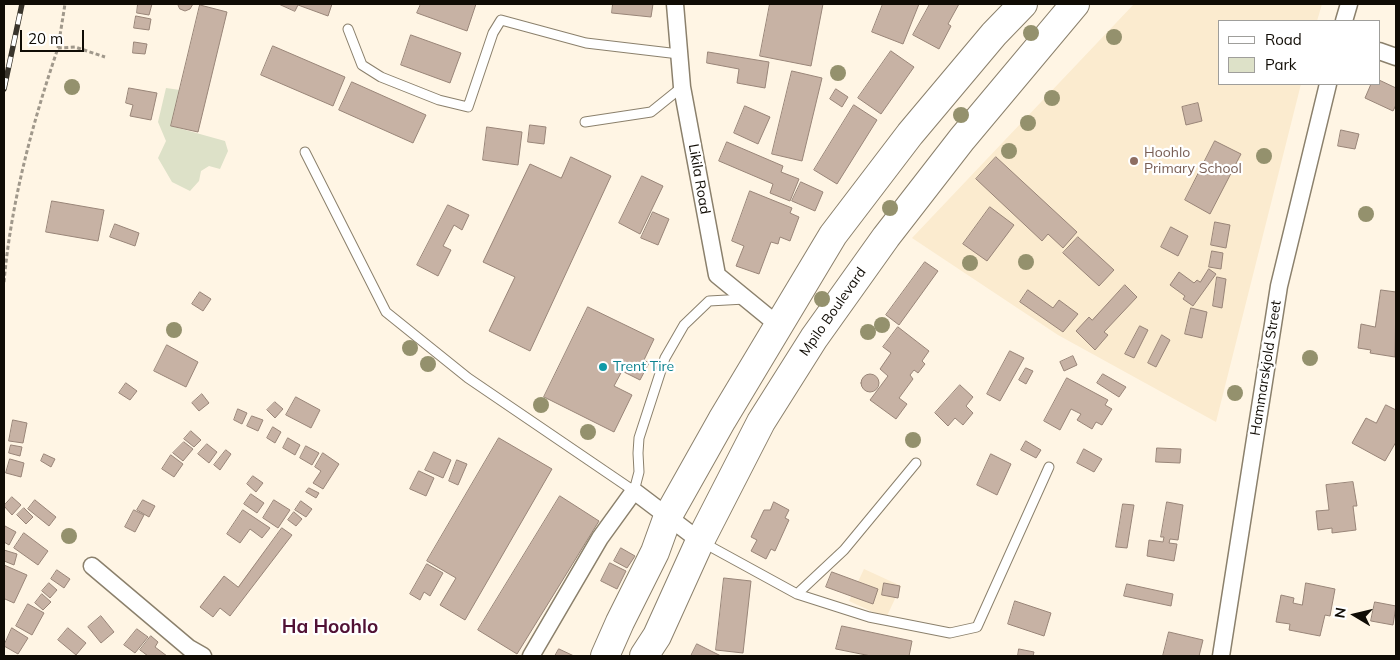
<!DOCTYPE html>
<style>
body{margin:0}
#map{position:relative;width:1400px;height:660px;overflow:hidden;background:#fff5e4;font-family:Mulish,sans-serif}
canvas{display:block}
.frame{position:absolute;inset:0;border:5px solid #100c05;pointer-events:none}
.legend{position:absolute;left:1218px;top:20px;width:162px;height:65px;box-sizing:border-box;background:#fff;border:1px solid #9f9e9b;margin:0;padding:6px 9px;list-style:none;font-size:15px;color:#100c05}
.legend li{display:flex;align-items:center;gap:10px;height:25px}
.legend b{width:25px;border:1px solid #9f9e9b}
.north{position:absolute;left:1330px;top:590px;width:50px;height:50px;-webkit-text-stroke:4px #fff;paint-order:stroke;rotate:279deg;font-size:14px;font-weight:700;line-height:20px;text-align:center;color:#100c05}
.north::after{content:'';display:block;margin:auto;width:18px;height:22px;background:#100c05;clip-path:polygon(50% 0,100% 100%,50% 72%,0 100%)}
.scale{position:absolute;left:20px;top:30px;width:64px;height:22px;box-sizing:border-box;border:2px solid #100c05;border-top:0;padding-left:6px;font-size:15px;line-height:18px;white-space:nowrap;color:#100c05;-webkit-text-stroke:4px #fff;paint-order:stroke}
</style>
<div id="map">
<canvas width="1400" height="660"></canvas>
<div class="frame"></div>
<ul class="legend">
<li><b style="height:6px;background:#fff"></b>Road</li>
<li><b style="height:14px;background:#dde1c8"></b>Park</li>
</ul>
<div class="north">N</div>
<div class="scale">20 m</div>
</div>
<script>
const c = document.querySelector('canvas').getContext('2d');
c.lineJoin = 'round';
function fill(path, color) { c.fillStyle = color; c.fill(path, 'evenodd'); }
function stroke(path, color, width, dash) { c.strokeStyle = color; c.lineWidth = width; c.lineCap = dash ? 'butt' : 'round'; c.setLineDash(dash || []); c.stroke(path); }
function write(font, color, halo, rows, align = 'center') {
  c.font = font + ' Mulish,sans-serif'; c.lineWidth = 4.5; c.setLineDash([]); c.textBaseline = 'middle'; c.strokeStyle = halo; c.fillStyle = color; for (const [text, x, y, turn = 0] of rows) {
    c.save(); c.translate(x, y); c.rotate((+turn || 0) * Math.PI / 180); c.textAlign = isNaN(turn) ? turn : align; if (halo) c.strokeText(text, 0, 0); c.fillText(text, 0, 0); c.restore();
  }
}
fill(new Path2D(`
 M1134 4H1322L1317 21H1219V84H1301L1216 422 1058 335 912 238Z
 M864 569 901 586 886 618 849 601Z`), '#fbebcf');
fill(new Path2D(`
 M166 88 180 90 171 126 225 141 228 151 220 169 209 166 201 171 199 181 190 191 172 182 158 158 166 141 158 122Z`), '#dde1c8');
const building = new Path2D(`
 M138 4H152L149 15 137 13Z
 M178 4H193L190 9 185 11 180 9Z
 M279 4H332L328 16 298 5 295 11Z
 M421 4H476L467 31 417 13Z
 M613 4H653L651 17 612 13Z
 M770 4H823L811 66 760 56Z
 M883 4H919L903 44 872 32Z
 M930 4H959L948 24 951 26 939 49 913 35Z
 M200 5 227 12 198 132 171 126Z
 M136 16 151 19 149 30 134 28Z
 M411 35 461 53 450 83 401 65Z
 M134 42 147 44 145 54 133 53Z
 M273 46 345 77 333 106 261 75Z
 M891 51 914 67 881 114 858 98Z
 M708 52 769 62 765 88 737 83 739 69 707 63Z
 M792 71 822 78 802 161 772 154Z
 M1379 80 1396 88V105L1393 111 1365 98 1371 84H1379Z
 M352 82 426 115 413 143 339 110Z
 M129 88 157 93 151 120 130 116 133 105 126 103Z
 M836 89 848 97 842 107 830 99Z
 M1198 103 1202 121 1186 125 1182 107Z
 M854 105 877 120 837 184 814 170Z
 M745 106 770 117 758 144 734 133Z
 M530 125 546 127 544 144 528 142Z
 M487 127 522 132 518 165 483 160Z
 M1341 130 1359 134 1355 149 1338 146Z
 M1215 141 1241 154 1210 214 1185 200Z
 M727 142 783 166 781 172 799 179 790 201 770 193 773 184 719 161Z
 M571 157 611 176 530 351 489 331 515 277 483 262 530 164 561 178Z
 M996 157 1077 232 1063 248 1048 234 1042 241 976 179Z
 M642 176 663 186 640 234 619 223Z
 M801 182 823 192 815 211 792 201Z
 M750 191 792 208 790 213 799 217 790 241 780 237 778 244 771 242 759 274 736 266 744 246 732 241Z
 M52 201 104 210 98 241 46 232Z
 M448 205 469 215 462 230 454 225 443 246 451 250 438 276 417 265Z
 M990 207 1014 225 987 261 963 244Z
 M653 212 669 219 658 245 641 238Z
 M1215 222 1230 225 1226 248 1211 245Z
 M115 224 139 233 135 246 110 237Z
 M1171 227 1188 236 1178 256 1161 247Z
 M1078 237 1114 270 1099 286 1063 253Z
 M1212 251 1223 253 1221 269 1209 267Z
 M925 262 938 271 899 325 886 315Z
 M1209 269 1216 274 1193 306 1183 299 1185 296 1170 285 1179 272 1194 283 1197 280 1200 282Z
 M1217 277 1226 279 1222 308 1213 306Z
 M1125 285 1137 297 1104 332 1108 335 1095 350 1076 331 1089 317 1092 320Z
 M1028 290 1053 308 1059 300 1078 314 1063 332 1020 302Z
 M1381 290 1396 292 1395 357 1370 353 1371 350 1358 348 1361 324 1375 327Z
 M200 292 211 299 203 311 192 304Z
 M588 307 654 339 644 360 649 363 640 380 622 371 614 386 632 395 614 432 544 397Z
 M1191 308 1207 312 1202 338 1185 334Z
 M1140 326 1148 330 1134 358 1125 354Z
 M898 327 929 351 922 361 925 364 918 373 914 370 910 375 913 379 899 398 907 404 896 419 870 400 888 376 880 369 891 353 883 347Z
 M1162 335 1170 340 1156 367 1148 363Z
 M167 345 198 362 186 387 154 371Z
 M1010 351 1024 358 1000 401 987 394Z
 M1073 356 1077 365 1064 371 1060 362Z
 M1026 368 1033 371 1026 384 1019 380Z
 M861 383a9 9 0 1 1 18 0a9 9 0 1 1-18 0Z
 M1103 374 1126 387 1119 397 1097 383Z
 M1067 378 1108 400 1105 405 1112 409 1102 425 1096 422 1092 429 1077 420 1081 414 1071 409 1060 430 1044 421Z
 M126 383 137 391 130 400 119 393Z
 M960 385 973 397 966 406 973 413 963 425 955 418 948 426 935 413Z
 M202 394 209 403 199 411 192 403Z
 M296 397 320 410 311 428 286 415Z
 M275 402 283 409 275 418 267 410Z
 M1386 405 1396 410V442L1385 461 1352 443 1366 418 1376 423Z
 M238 409 247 413 242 424 234 420Z
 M252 416 263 420 258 431 247 426Z
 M13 420 27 423 23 443 9 441Z
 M273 427 281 432 275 443 267 438Z
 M191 431 201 440 194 447 184 439Z
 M288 438 300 445 295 455 283 448Z
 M499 438 552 469 465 620 440 605 456 578 427 561Z
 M1026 441 1041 450 1036 458 1021 450Z
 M184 442 193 449 183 461 173 453Z
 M207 444 217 452 209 463 198 454Z
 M11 445 22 447 20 456 9 453Z
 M306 446 319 453 312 465 300 458Z
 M1157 448 1181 449 1180 463 1156 462Z
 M1084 449 1102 459 1094 472 1077 463Z
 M226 450 231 454 220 470 214 465Z
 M434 452 451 460 443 478 425 470Z
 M323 453 339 464 323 489 313 483 321 471 315 467Z
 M44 454 55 459 51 467 41 461Z
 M991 454 1011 464 997 495 977 485Z
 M171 455 183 464 174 477 162 469Z
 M10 459 24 463 21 477 6 473Z
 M457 460 467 464 458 485 449 481Z
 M419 471 434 478 426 496 410 489Z
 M253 476 263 483 256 492 247 484Z
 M1353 482 1357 506H1353L1356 530 1332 533V528L1318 530 1316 511 1329 510 1326 485Z
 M309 488 319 493 316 498 306 492Z
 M251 494 264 503 257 513 244 504Z
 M560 496 599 521 517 654 478 630Z
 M12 497 21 505 12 515 4 506Z
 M35 500 56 517 49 526 28 509Z
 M143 500 155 506 149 517 137 510Z
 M274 500 290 510 278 528 263 518Z
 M301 501 312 509 306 517 295 510Z
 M774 502 789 510 785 518 789 520 775 551 771 549 766 559 751 551 757 540 751 537 764 510H770Z
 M1167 502 1183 505 1178 540 1170 539 1169 543 1177 544 1174 561 1147 556 1149 540 1163 542 1164 537H1161Z
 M1123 504 1134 505 1127 548 1116 547Z
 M24 508 33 517 26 524 17 515Z
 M134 510 144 515 135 532 125 527Z
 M243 510 270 528 262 538 250 529 240 543 227 534Z
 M294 512 302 519 296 526 288 520Z
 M5 526 16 532 9 545 4 542Z
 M282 528 292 535 230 616 220 608 213 617 200 607 224 576 238 587Z
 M24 533 48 551 38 565 14 548Z
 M621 548 635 556 627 568 614 561Z
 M4 550 17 554 14 565 4 561Z
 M610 563 626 571 617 589 601 581Z
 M427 564 443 573 430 596 424 592 420 600 410 594Z
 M4 565 27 575 14 603 5 599 4 601Z
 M57 570 70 579 64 588 51 579Z
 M832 572 878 589 873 604 826 587Z
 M724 578 751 581 743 653 716 650Z
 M49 583 57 590 50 598 42 591Z
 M884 583 900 586 898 598 882 595Z
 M1306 583 1335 589 1330 616 1325 615 1320 636 1289 630 1290 624 1276 622 1281 595 1294 598 1293 603 1302 605Z
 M1127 584 1173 594 1171 606 1124 596Z
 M42 594 51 602 43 610 35 603Z
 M1015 601 1051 613 1044 636 1008 624Z
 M1375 602 1396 606 1393 625 1371 621Z
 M28 604 44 613 32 635 16 626Z
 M101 616 114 632 101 643 88 627Z
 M842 626 912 641 909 656H871L836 649Z
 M12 628 28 638 18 654 4 646Z
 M68 628 86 643 76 655 58 640Z
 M137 629 148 637 135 653 124 645Z
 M1169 632 1203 640 1199 656H1163Z
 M151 636 158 642 155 647 167 656H148L140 650Z
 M697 644 721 656H691Z
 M559 649 574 656H555Z
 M1019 649 1034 652 1033 656H1018Z`);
fill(building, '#c7b2a4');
stroke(building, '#998578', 1);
const service = new Path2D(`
 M348 29 362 65 381 77 439 100 468 107 493 33 501 20 586 43 679 54
 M585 122 651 112 682 87
 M305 152 386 312 468 378 634 491 639 472 638 453 639 438 665 358 684 325 709 301 745 299
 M702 542 797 594 844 550 916 463
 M797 594 869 617 950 633 977 627 1049 467`);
const minor = new Path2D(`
 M675 4 682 87 717 275 778 325
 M1344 21 1349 4
 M1379 51 1396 57
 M92 566 189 648 203 656
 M531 656 600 538 634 491 700 541
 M1221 656 1279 286 1328 84`);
const trunk = new Path2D(`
 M605 656 620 622 655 552 668 516 722 420 833 235 910 134 994 34 1023 4
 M644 656 657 636 700 541 761 422 814 338 886 237 962 139 1075 4`);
stroke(service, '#8b806c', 11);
stroke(minor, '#8b806c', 19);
stroke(trunk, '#8b806c', 30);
stroke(new Path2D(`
 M58 48 65 4
 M4 282C11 203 32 124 58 48L75 47 105 57`), '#a0988b', 3, [4, 2.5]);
stroke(service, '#fff', 9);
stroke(minor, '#fff', 16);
stroke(trunk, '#fff', 28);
const rail = new Path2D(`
 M4 89 22 4`);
stroke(rail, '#39342b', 5.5);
stroke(rail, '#fff', 4, [11]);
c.fillStyle = '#94916d';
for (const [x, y] of [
 [1031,33],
 [1114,37],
 [838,73],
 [72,87],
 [1052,98],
 [961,115],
 [1028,123],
 [1009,151],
 [1264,156],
 [890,208],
 [1366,214],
 [1026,262],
 [970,263],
 [822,299],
 [882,325],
 [174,330],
 [868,332],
 [410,348],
 [1310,358],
 [428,364],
 [1235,393],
 [541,405],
 [588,432],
 [913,440],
 [69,536]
]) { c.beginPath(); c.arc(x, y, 8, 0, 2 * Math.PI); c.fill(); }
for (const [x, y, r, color] of [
 [1134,161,5,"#8d6e63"],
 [603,367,5,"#0f9aa8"]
]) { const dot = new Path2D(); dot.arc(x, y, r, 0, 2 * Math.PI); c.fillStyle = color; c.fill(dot); stroke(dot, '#fff', 2); }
write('14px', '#785e54', '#fff', [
 ["Hoohlo",1144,153],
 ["Primary School",1144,169]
], 'left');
write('14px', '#100c05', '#fff', [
 ["Likila Road",699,179,80],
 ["Mpilo Boulevard",833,312,-55],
 ["Hammarskjold Street",1266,368,-81]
]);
write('14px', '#0d838f', '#fff', [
 ["Trent Tire",613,367]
], 'left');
write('bold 19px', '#511235', '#fff', [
 ["Ha Hoohlo",330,627]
]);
</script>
